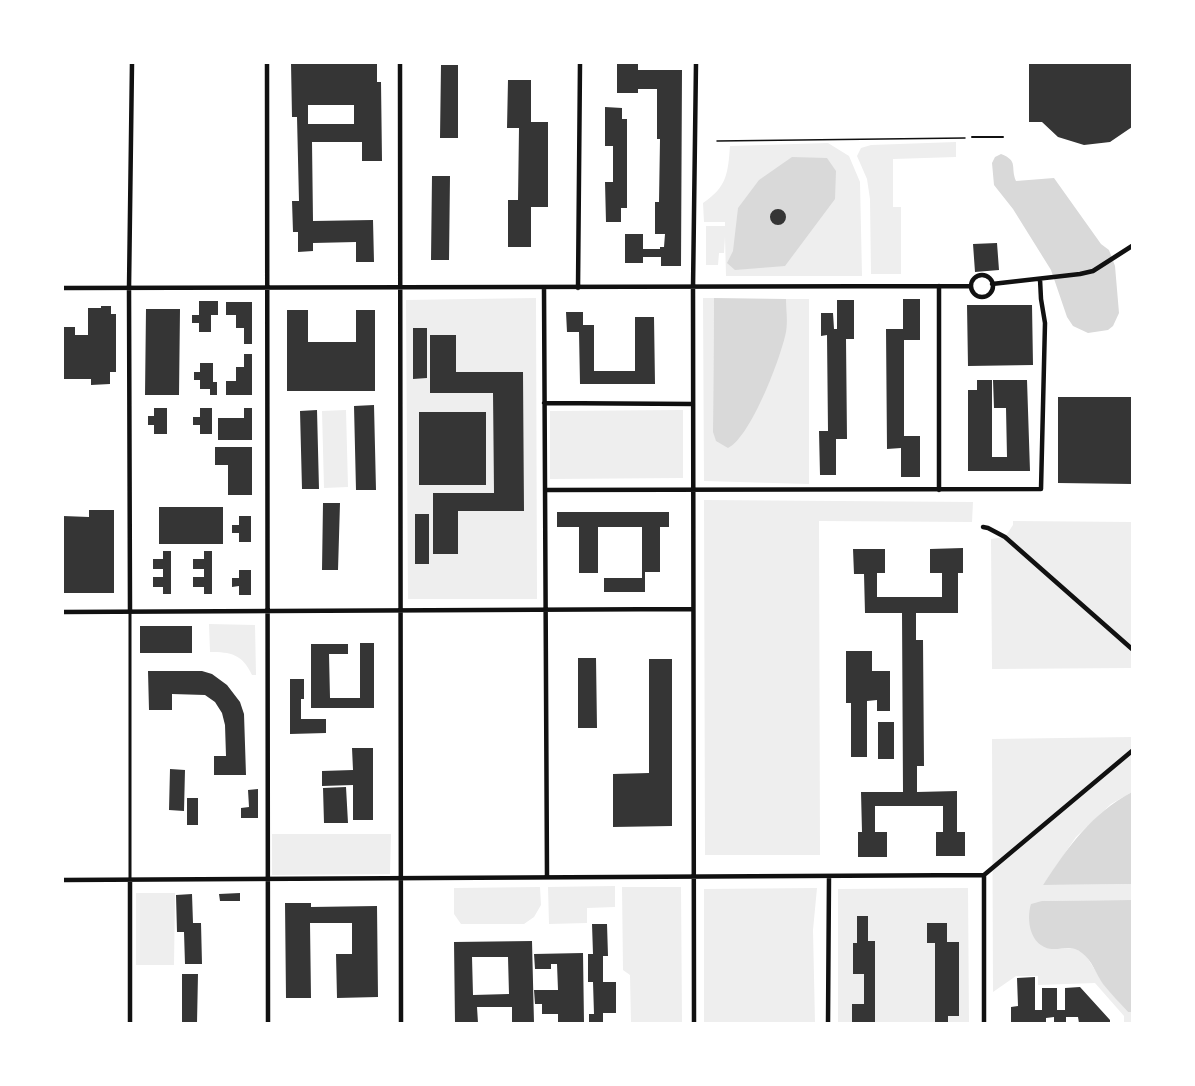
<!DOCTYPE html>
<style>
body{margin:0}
#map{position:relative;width:1195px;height:1086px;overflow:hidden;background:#fff;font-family:Quicksand,sans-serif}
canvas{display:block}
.frame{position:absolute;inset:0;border:64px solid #fff;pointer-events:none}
</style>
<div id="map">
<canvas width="1195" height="1086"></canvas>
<div class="frame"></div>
</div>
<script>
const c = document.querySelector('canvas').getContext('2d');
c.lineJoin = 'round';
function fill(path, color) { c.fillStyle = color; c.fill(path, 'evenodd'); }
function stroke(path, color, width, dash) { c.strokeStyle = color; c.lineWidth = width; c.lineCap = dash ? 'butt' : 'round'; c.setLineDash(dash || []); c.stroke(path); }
fill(new Path2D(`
 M956 142V157L893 159V207H901V274H871L870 199 867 179 857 156 861 148 871 145Z
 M828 143 849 156 860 182 862 276H726L725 236 724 253H719L718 265H706V226H725V222H704L703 203C727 187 728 173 730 146Z
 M536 298 537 599H408L406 300ZM430 335H456V372H523L524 511H458V554H433V493H494L493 393H431ZM419 412H486V485H419Z
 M703 298H714L713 432 780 350 786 331V299H809V484L704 481Z
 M346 410 348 487 324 488 322 411Z
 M683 410V478L550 479V411Z
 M704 500 973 502 972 522 819 521 820 855H705Z
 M1013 521 1132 522V668L992 669 991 539 1005 537 1013 525Z
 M209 624 255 625 256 675H252C242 654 231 652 210 652Z
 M1132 737V792L1111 804 1076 837 1043 885 1132 884V900L1042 901 1050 949 1074 948 1085 954 1103 983 1128 1012H1132V1023H1124V1016L1095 983 1038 985V976H1016L993 992 992 739Z
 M272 834H391L390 874 272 875Z
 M615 886V907L587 908V923L549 924 548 887Z
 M540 887 541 905 534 917 524 924H461L454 914V888Z
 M622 887H681L682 1023H631L630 975 623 970Z
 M817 888 813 930 815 1023H704V889Z
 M968 888 969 1023H838V889Z
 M136 893H175L174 965H136Z`), '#eee');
fill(new Path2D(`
 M1001 154C1019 161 1010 167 1016 181L1054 178 1101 244 1109 250 1115 266 1119 313 1113 326 1108 330 1088 333 1073 326 1067 317 1051 270 1013 209 994 185 992 163 995 157Z
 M792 157 827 158 836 171 835 199 785 266 735 270 727 263 733 251 738 208 759 180Z
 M714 298 786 299C786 309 788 322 786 332 781 357 751 437 728 448L716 441 713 432Z
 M1132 792V884L1043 885C1068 847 1091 814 1132 792Z
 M1132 900V1012H1128C1120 1003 1111 994 1103 984 1096 974 1092 960 1082 953 1071 944 1063 950 1051 949 1030 946 1026 920 1031 904L1042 901Z`), '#d9d9d9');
fill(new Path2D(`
 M291 63H377V82H381L382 161H362V142H312L313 221 373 220 374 262H356V242L313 243V251L298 252V232H293L292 201H299L297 117H292ZM308 105H354V124H308Z
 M1029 63H1132V127L1110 142 1084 145 1058 137 1042 122H1029Z
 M617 64H638V70H682L681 266H661V257H643V263H625V234H643V249H660V247H664L665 234H655V202H659L660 139H657V89H638V93H617Z
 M441 65H458V138H440Z
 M508 80H531V122H548V207H531V247H508V200H518L519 128H507Z
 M605 107 622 108V119H627V208H621V222H606L605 182H613V146H605Z
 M432 176H450L449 260H431Z
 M770 217a8 8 0 1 1 16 0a8 8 0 1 1-16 0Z
 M997 243 999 270 975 272 973 244Z
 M903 299H920V340H904V436H920V477H901V448L887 449 886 329H903Z
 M837 300H854V339H846L847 439H836V475H820L819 431H828L827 335 821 336V313H833L834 329H837Z
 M199 301H218V315H211V332H199V323H192V315H199Z
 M226 302H252V344H244V328H236V315H226Z
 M967 305H1032L1033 365 968 366Z
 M101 306H111V314H116V372H110V384L91 385V379H63V327H75V335H88V308H101Z
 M146 309H180L179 395H145Z
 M287 310H308V342H356V310H375V391H287Z
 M566 312H583V325H594V371H635V317H654L655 384H580L579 332H567Z
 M413 328H427V378L413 379Z
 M430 335H456V372H523L524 511H458V554H433V493H494L493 393H430Z
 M244 354H252V395H226V381H236V367H244Z
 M200 363H213V382H217V395H210V389H200V380H194V372H200Z
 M977 380H992V457H1007L1006 408H994L993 380H1027L1030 471H968V390H977Z
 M1058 397H1132V484L1058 483Z
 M374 405 376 490H356L354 406Z
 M154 408H167V434H154V425H148V416H154Z
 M200 408H212V434H200V425H193V417H200Z
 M244 408H252V440H218V418H244Z
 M317 410 319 489H302L300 411Z
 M419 412H486V485H419Z
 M215 447H252V495H228V465H215Z
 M323 503H340L338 570H322Z
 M159 507H223V544H159Z
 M89 510H114V593H63V516L89 517Z
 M557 512H669V527H660V572H645V592H604V578H642V527H598V573H579V527H557Z
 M415 514H429V564H415Z
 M239 516H251V542H239V533H232V525H239Z
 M963 548V573H958V613H916V640H923L924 766H917V792L957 791V832H965V856H936V832H943V806H875V832H887V857H858V832H862L861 792H903L902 613H865L864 574H854L853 549H885V573H877V597H942V573H930V549Z
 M163 551H171V594H163V587H153V577H163V569H153V559H163Z
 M204 551H212V594H204V587H193V577H204V569H193V559H204Z
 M239 570H251V595H239V586L232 587V578H239Z
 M140 626H192V653H140Z
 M360 643H374V708H311V644H348V654H329L330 698H360Z
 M846 651H872V671H890V711H877V700L867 701V757H851V703H846Z
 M578 658H596L597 728H578Z
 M649 659H672V826L613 827V774L649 773Z
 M148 671H202L212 674 227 685 240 702 244 714 246 775H214V756H226L225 725 222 713 215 702 205 695 172 694V710H149Z
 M290 679H304V699H301V719H326V733L290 734Z
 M878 722H894V759H878Z
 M352 748H373V820H353V785L322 786V771L353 770Z
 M170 769 185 770 184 811 169 810Z
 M346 787 348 823H324L323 788Z
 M258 789V818H241V808L249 807 248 790Z
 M187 798H198V825H187Z
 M240 893V901H220L219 894Z
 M192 894 193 923H201L202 964H185L184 932H177L176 895Z
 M285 903H311V907L377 906 378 997 337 998 336 954H352V923H310L311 998H286Z
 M857 916H868V941H875V1023H852V1004H864V974H853V943H857Z
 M927 923H947V942H959V1016H948V1023H935V943H927Z
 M592 924H607L608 956H603V982H616V1013H603V1023H589V1014H594L593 982H588V954H593Z
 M532 941 534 1023H512V1007H477L478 1023H455L454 942ZM472 957H508L509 994 473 995Z
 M583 953 584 1023H558V1014H542V1004H535L534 990H558L557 964H551V969H535L534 954Z
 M182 974H198L197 1023H182Z
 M1035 977V1010H1042V988H1057V1010H1065V988L1080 987 1110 1020V1023H1079L1078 1017H1066V1023H1054V1017L1046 1018V1023H1011V1007L1018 1006 1017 978Z`), '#353535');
stroke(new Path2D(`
 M717 141 965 138`), '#111', 1.5);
stroke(new Path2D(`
 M972 137H1003`), '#111', 2);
stroke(new Path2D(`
 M130 611V879`), '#111', 3);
stroke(new Path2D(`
 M267 63 268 1023
 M400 63 401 1023
 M971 286a11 11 0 1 1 22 0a11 11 0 1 1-22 0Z
 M992 284 1080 274 1093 271 1132 246
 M939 286V490
 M63 288 971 286
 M544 288 547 877
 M578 288 580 63
 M544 403 693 404
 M545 490 1041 489 1045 323 1041 299 1040 279
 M983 527 988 528 1005 537 1132 649
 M130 611 129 288 132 63
 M63 612 693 609
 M984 875 1132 751
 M984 875V1023
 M63 880 984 875
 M130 880V1023
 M694 1023 693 288 696 63
 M828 1023 829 876`), '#111', 4.5);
</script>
